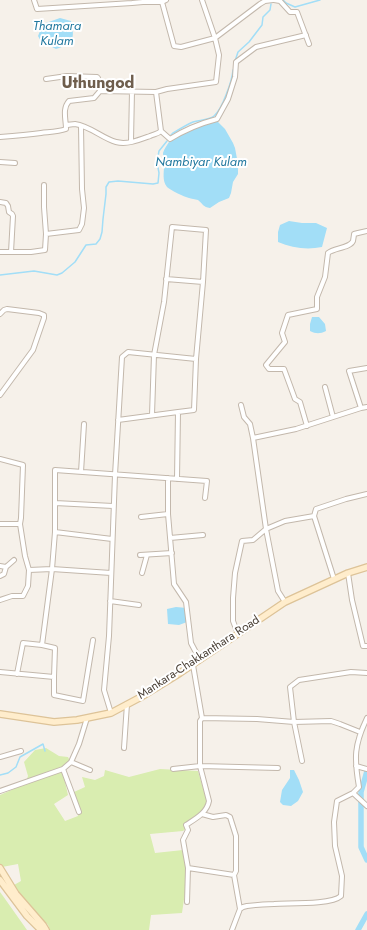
<!DOCTYPE html>
<style>
body{margin:0}
canvas{display:block;background:#f6f1ea}
</style>
<canvas width="367" height="930"></canvas>
<script>
const c = document.querySelector('canvas').getContext('2d');
c.lineJoin = 'round';
function fill(path, color) { c.fillStyle = color; c.fill(path, 'evenodd'); }
function stroke(path, color, width, dash) { c.strokeStyle = color; c.lineWidth = width; c.lineCap = dash ? 'butt' : 'round'; c.setLineDash(dash || []); c.stroke(path); }
function write(font, color, halo, rows, align = 'center') {
  c.font = font + ' Jost,sans-serif'; c.lineWidth = 4; c.setLineDash([]); c.textBaseline = 'middle'; c.strokeStyle = halo; c.fillStyle = color; for (const [text, x, y, turn = 0] of rows) {
    c.save(); c.translate(x, y); c.rotate((+turn || 0) * Math.PI / 180); c.textAlign = isNaN(turn) ? turn : align; if (halo) c.strokeText(text, 0, 0); c.fillText(text, 0, 0); c.restore();
  }
}
fill(new Path2D(`
 M46 748 59 756 68 757 71 763 62 769 68 795 54 804 65 821 78 816 74 792 85 787 82 777 95 780 104 776 105 770 129 777 160 769 198 771 207 802 200 816 183 831 150 834 155 853 183 850 187 879 182 913 151 915 149 930H50L48 925 29 906 14 885 21 881 18 864 2 867 0 864V795L25 784 28 776 24 762 35 750Z
 M0 892 3 896 27 930H0Z`), '#d9edb0');
fill(new Path2D(`
 M60 18 71 21C75 38 74 44 56 49L52 47 43 45 38 36 43 24Z
 M216 120 225 129 233 143 235 148 238 164V174L233 182 231 193 229 198 219 202 210 208C203 207 203 204 198 200 195 199 191 199 189 198 184 197 170 190 167 187 162 181 164 172 164 166 164 162 163 157 163 153 164 149 167 145 169 142 181 126 197 123 216 120Z
 M289 221 302 223H316L327 228 322 247C307 250 292 248 278 242V232L280 225Z
 M312 317H319L325 324 326 331C320 334 316 334 310 331V324Z
 M176 607 187 608V622L179 625 168 624 167 609Z
 M290 770H294L299 780 303 792 298 801 291 806 283 805 280 802 282 790 290 778Z`), '#a2def7');
stroke(new Path2D(`
 M283 0 286 3 295 7 320 0
 M235 61 238 52 249 42 262 25 263 17 270 10 271 4
 M171 135 173 133C180 129 186 125 193 122 200 120 209 120 214 116 222 110 232 81 233 70
 M0 275 34 271 57 275 62 273 75 262 86 245 96 244 100 239 102 232 103 219 106 194V187L109 182 118 181 153 184 158 183 159 173 157 162 159 151 167 141
 M0 775 8 773 16 767 20 757 43 744 45 751`), '#a2def7', 1.5);
stroke(new Path2D(`
 M367 771 361 792V847L367 860
 M358 930 367 914`), '#a2def7', 5.5);
const street = new Path2D(`
 M34 0 37 9 132 3 143 2H162L166 0
 M274 0 280 1 290 12H297L309 44
 M162 2 174 46 181 47 215 38 260 4 265 1 273 0
 M100 91 156 92
 M66 125C69 125 72 124 75 124 90 126 102 138 116 142 127 145 139 140 150 136 154 134 158 134 161 131L156 92 167 89 216 82 219 55 215 38 202 0
 M161 131 170 139C186 129 198 124 217 119L228 99 235 77 236 62 256 47 306 35
 M0 137C14 136 27 135 41 133 49 132 58 132 66 129 66 119 62 109 69 101L94 98 100 91 98 78 97 77 67 76 46 79
 M131 141 132 91
 M0 162 15 163
 M44 185V207L46 234
 M0 202 6 203 8 206 9 212 12 214 13 216 11 252
 M0 252H31L45 250 46 234 79 230 82 224 84 208 82 189 81 126
 M166 279 203 282
 M0 314 4 310 7 309 39 313 44 315V318L33 350 0 395
 M325 387 333 417
 M241 405 244 417 250 424 253 438 266 529 278 591 285 602
 M361 408 349 371 367 368
 M118 420 178 412
 M307 426 300 402 295 399 284 369H269L266 365 285 342 282 333 288 315 317 309V297L325 277 328 253C334 248 350 248 353 241 353 241 354 235 354 234L358 233 367 231
 M253 438 296 429 361 408 367 407
 M0 459 23 465 21 518 20 524 25 556 29 570 28 586 23 596H12L0 600
 M81 472 84 424
 M168 478V514L174 584 186 602 191 643 200 660
 M177 479 178 412 194 410 196 359
 M55 503 113 506
 M314 516 316 509 346 499 367 494
 M141 517 168 514
 M0 524H20
 M55 532 112 539
 M170 538 203 535
 M140 555 172 553
 M0 566 6 567 14 560
 M29 570 52 569 111 573
 M142 573 147 555
 M348 573 352 600 363 646H367
 M0 576 4 574 6 567
 M110 601 139 605
 M238 634 233 621V598L235 573 242 541 253 540 266 529 285 521 314 516 334 579
 M0 672 54 677V695L83 701 93 640
 M17 674 23 643 42 645
 M54 677 55 648 42 645 52 569 55 532V470L207 481 205 498
 M111 713 104 690 109 636 115 475 122 357 128 352 196 359 203 282 206 230 172 227 164 302 154 355 152 415
 M202 718 257 719 294 722 331 721 340 724 360 732
 M124 748 127 704
 M0 757 21 751
 M302 761 294 722 290 687 299 680 351 672 367 673
 M71 762 90 770
 M356 766 367 769
 M63 769 79 812
 M173 769 200 766 278 768
 M0 791 63 769 71 762 79 744 87 718
 M353 793 367 806
 M188 868 234 875 236 871V836L230 817 226 815 213 817 202 814
 M234 875 240 909
 M187 902 188 868 183 840 188 830 186 825C195 819 207 813 209 801L200 766V721L202 718 193 665
 M232 930 240 909 243 907 247 906C256 905 265 904 274 904 289 903 331 905 341 896L342 876 335 846 334 822 337 801 353 793 359 787C354 758 354 745 367 718`);
const secondary = new Path2D(`
 M0 714 54 722 77 720 111 713 141 697 180 673 285 602 348 573 367 567
 M0 868 16 894 43 925 46 930
 M0 880 27 916 41 930`);
stroke(street, '#c3b8ac', 6);
stroke(secondary, '#ddc398', 8);
stroke(street, '#fff', 4);
stroke(secondary, '#ffedcc', 5.5);
write('12px', '#4b4137', '#fff', [
 ["Mankara-Chakkanthara Road",199,658,-33]
]);
write('italic 13px', '#21789f', '#fff', [
 ["Thamara",57,27],
 ["Kulam",57,42],
 ["Nambiyar Kulam",201,163]
]);
write('bold 16px', '#6f5e4d', '#fff', [
 ["Uthungod",98,84]
]);
</script>
